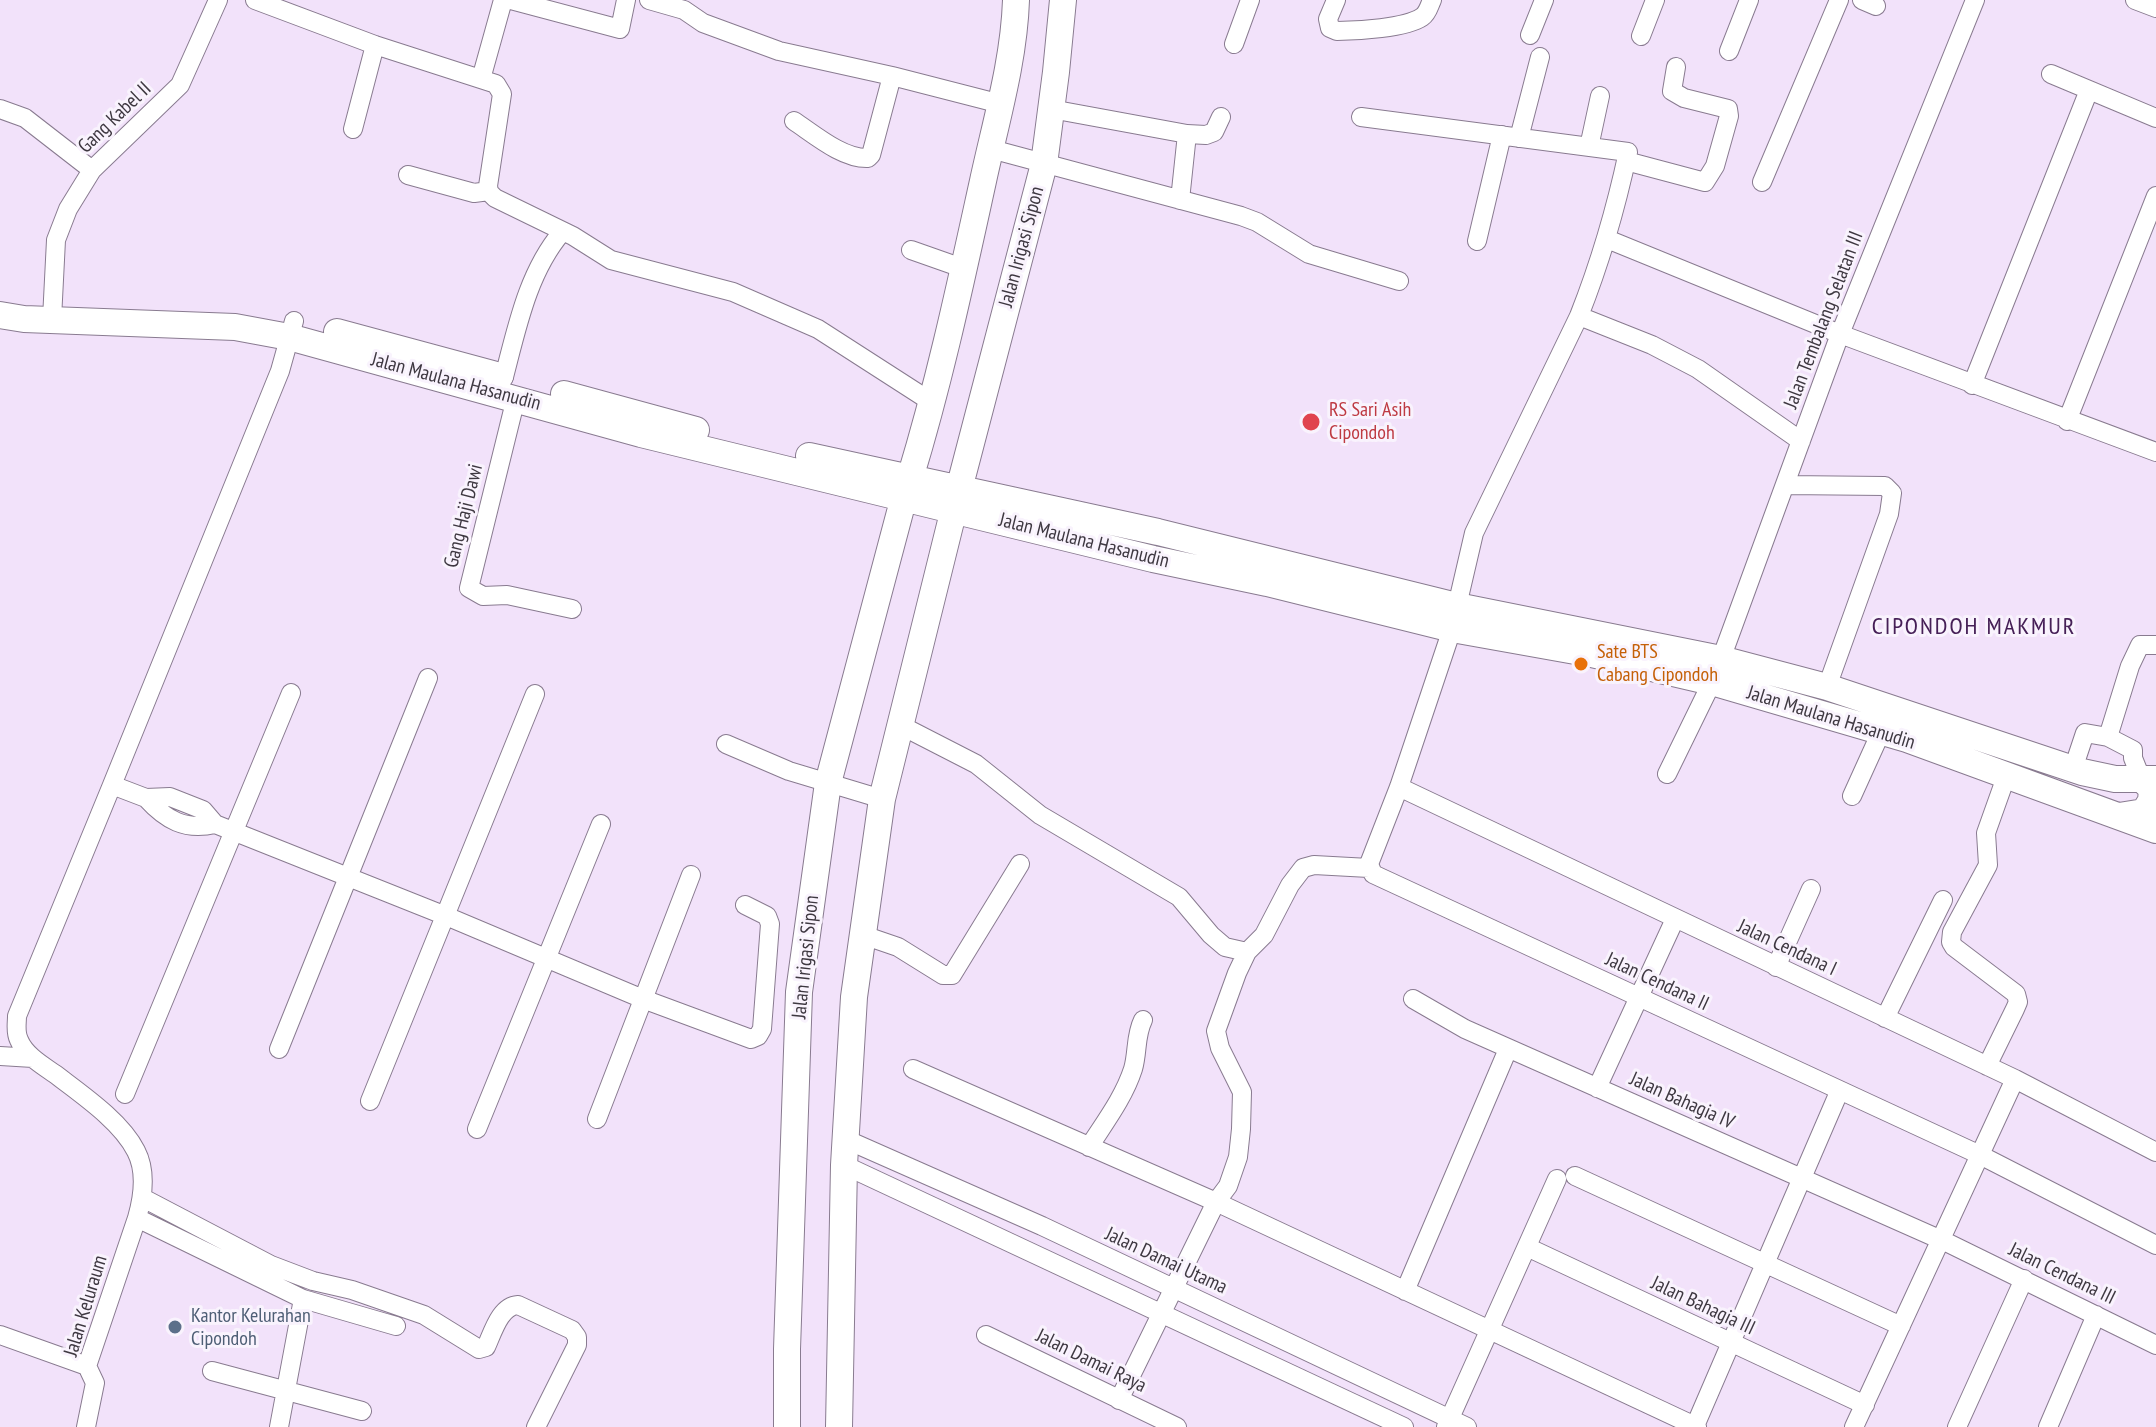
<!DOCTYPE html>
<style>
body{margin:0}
canvas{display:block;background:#f2e2fa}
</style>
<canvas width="2156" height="1427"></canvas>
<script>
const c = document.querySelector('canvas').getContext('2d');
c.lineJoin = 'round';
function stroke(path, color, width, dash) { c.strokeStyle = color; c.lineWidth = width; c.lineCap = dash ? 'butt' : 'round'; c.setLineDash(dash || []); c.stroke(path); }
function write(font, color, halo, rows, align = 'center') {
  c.font = font + ' "PT Sans Narrow",sans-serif'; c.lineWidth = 6; c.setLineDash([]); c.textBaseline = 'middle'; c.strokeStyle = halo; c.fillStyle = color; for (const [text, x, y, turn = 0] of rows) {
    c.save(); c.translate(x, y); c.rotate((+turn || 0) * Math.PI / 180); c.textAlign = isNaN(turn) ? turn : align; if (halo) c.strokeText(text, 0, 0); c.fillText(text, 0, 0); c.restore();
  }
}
const street = new Path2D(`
 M255 0 375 45 496 84 502 94 488 186 489 192 495 198 573 236 611 260 733 292 818 329 933 403
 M511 0 620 29 626 0
 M649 0 684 10 703 23 779 51 892 76 1001 104
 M1336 0 1328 19 1330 28 1337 31C1357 31 1406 28 1422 17 1428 13 1429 6 1432 0
 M1862 0 1876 6
 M2135 0 2156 8
 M1530 35 1544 0
 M1641 36 1655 0
 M1234 44 1250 0
 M1729 51 1749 0
 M2051 74 2156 118
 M481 79 503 0
 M0 109 25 118 92 170
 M1051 109 1187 134 1180 200
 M1361 117 1628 152C1616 208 1600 263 1579 316L1474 533 1457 606
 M794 121C815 135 843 159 868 158L871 155 892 76
 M353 129 375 45
 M1187 134 1206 135 1214 132 1221 117
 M1519 138 1540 57
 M1589 147 1600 96
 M991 149 1241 216 1257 222 1309 254 1399 281
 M1626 161 1705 182 1715 166 1729 116 1728 109 1684 98 1672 91 1676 67
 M408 175 474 193 489 191
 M1762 182 1839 0
 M1607 239 1840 334 2156 452
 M1477 241 1502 135
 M911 250 965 269
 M1579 316 1652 345 1698 369 1801 441
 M52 319 56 240 68 209 92 170 180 85 218 0
 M504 377C517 327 528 272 562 232
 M1972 385 2089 90
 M516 398 469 588 483 596 507 595 572 609
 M2067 421 2156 196
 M1785 485 1885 486 1892 493 1889 514 1827 687
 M1452 629 1399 787 1369 864 1373 874 1980 1155 2156 1245
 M1721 659 1840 334 1975 0
 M900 725 976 764 1040 815 1179 897 1211 935 1225 947 1247 952
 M2108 737 2133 750V758L2141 778
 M726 744 789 771 882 799
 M2073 769 2085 733 2108 737 2130 666 2140 645H2156
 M1667 774 1712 682
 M112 785 280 371 294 321
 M1399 787 2015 1079 2156 1152
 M1852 796 1881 732
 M146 798C166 820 185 831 215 824
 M863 935 898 947 943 975H952L1020 864
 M1776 967 1811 889
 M1413 999 1465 1029 1948 1243 2156 1345
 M1885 1018 1943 900
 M279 1049 428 678
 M0 1056 33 1058
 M1987 1066 2015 1009 2018 1002 2016 994 1954 947 1951 942 1952 932 1988 865 1986 833 2007 774
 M913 1069 1216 1202 1697 1427
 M1597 1088 1675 919
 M125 1094 291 693
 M370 1101 535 694
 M597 1119 691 875
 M477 1129 601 824
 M845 1139 1042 1226 1467 1427
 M1089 1147C1105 1122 1124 1097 1133 1069 1138 1052 1135 1036 1143 1020
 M844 1165 1404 1427
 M1575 1176 1901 1326
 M143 1198 271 1265 313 1281 352 1290 424 1315 479 1349 486 1347C493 1332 500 1306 518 1305L572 1330 577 1337V1345L536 1427
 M137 1218 303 1299 396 1326
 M1527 1247 1865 1405
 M1405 1291 1508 1049
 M0 1335 87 1366
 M986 1335 1177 1427
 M212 1371 362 1411
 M1119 1400 1216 1202 1228 1186 1238 1157 1241 1129 1242 1092 1220 1048 1216 1031 1237 973 1247 952 1264 935 1290 885 1303 868 1314 865 1369 868
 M1695 1426 1839 1092
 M86 1427 95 1383 87 1366 137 1218C143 1197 147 1172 136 1151 121 1121 81 1094 55 1074 42 1065 25 1055 19 1040 15 1032 17 1024 17 1016L112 785 146 798 170 797 203 810 215 824 446 916 643 999 751 1039 758 1036 762 1029 770 924 767 916 745 905
 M279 1427 303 1299
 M1446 1427 1557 1179
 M1854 1427 2015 1079
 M1957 1427 2024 1279
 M2048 1427 2096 1315`);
const secondary = new Path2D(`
 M0 315 24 319 235 327 289 337 641 434 1153 559 1267 583 1452 629 1592 654 1712 682 1907 739 2156 830
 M337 332 500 376
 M564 394 696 430
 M809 456 1158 532 1457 606 1721 659 1827 687 2082 772 2115 779H2156
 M910 478C940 380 961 281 983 181 996 121 1014 61 1016 0
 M959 489 1044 164 1056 72 1063 0
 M2119 816 2144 812 2151 801 2152 789 2141 778
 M787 1427V1349L799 992 828 783 904 497
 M839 1427 844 1165 854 997 882 799 954 509`);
stroke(street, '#897b90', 20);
stroke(secondary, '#897b90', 28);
stroke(street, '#fff', 18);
stroke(secondary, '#fff', 26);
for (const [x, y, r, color] of [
 [1311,422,10,"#e0444e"],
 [1581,664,8,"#e8710a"],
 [175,1327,8,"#5c6f8a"]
]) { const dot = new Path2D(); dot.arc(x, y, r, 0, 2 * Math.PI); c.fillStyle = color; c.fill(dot); stroke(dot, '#f9f3fd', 3); }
write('20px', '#3e3841', '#f9f3fd', [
 ["Gang Kabel II",115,118,-44],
 ["Jalan Irigasi Sipon",1022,247,-75],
 ["Jalan Tembalang Selatan III",1824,320,-69],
 ["Jalan Maulana Hasanudin",456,382,15],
 ["Gang Haji Dawi",464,516,-76],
 ["Jalan Maulana Hasanudin",1084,541,14],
 ["Jalan Maulana Hasanudin",1831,718,17],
 ["Jalan Cendana I",1787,948,25],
 ["Jalan Irigasi Sipon",806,957,-84],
 ["Jalan Cendana II",1657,982,25],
 ["Jalan Bahagia IV",1682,1101,24],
 ["Jalan Damai Utama",1166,1261,25],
 ["Jalan Cendana III",2062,1274,26],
 ["Jalan Keluraum",86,1306,-73],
 ["Jalan Bahagia III",1703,1306,25],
 ["Jalan Damai Raya",1091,1361,26]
]);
write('20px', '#be3a42', '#f9f3fd', [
 ["RS Sari Asih",1329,410],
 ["Cipondoh",1329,433]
], 'left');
write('20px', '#c56008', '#f9f3fd', [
 ["Sate BTS",1597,652],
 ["Cabang Cipondoh",1597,675]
], 'left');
write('20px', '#4e5e75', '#f9f3fd', [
 ["Kantor Kelurahan",191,1316],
 ["Cipondoh",191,1339]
], 'left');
c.letterSpacing = '2px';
write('24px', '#462057', '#f9f3fd', [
 ["CIPONDOH MAKMUR",1974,627]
]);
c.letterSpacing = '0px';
</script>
